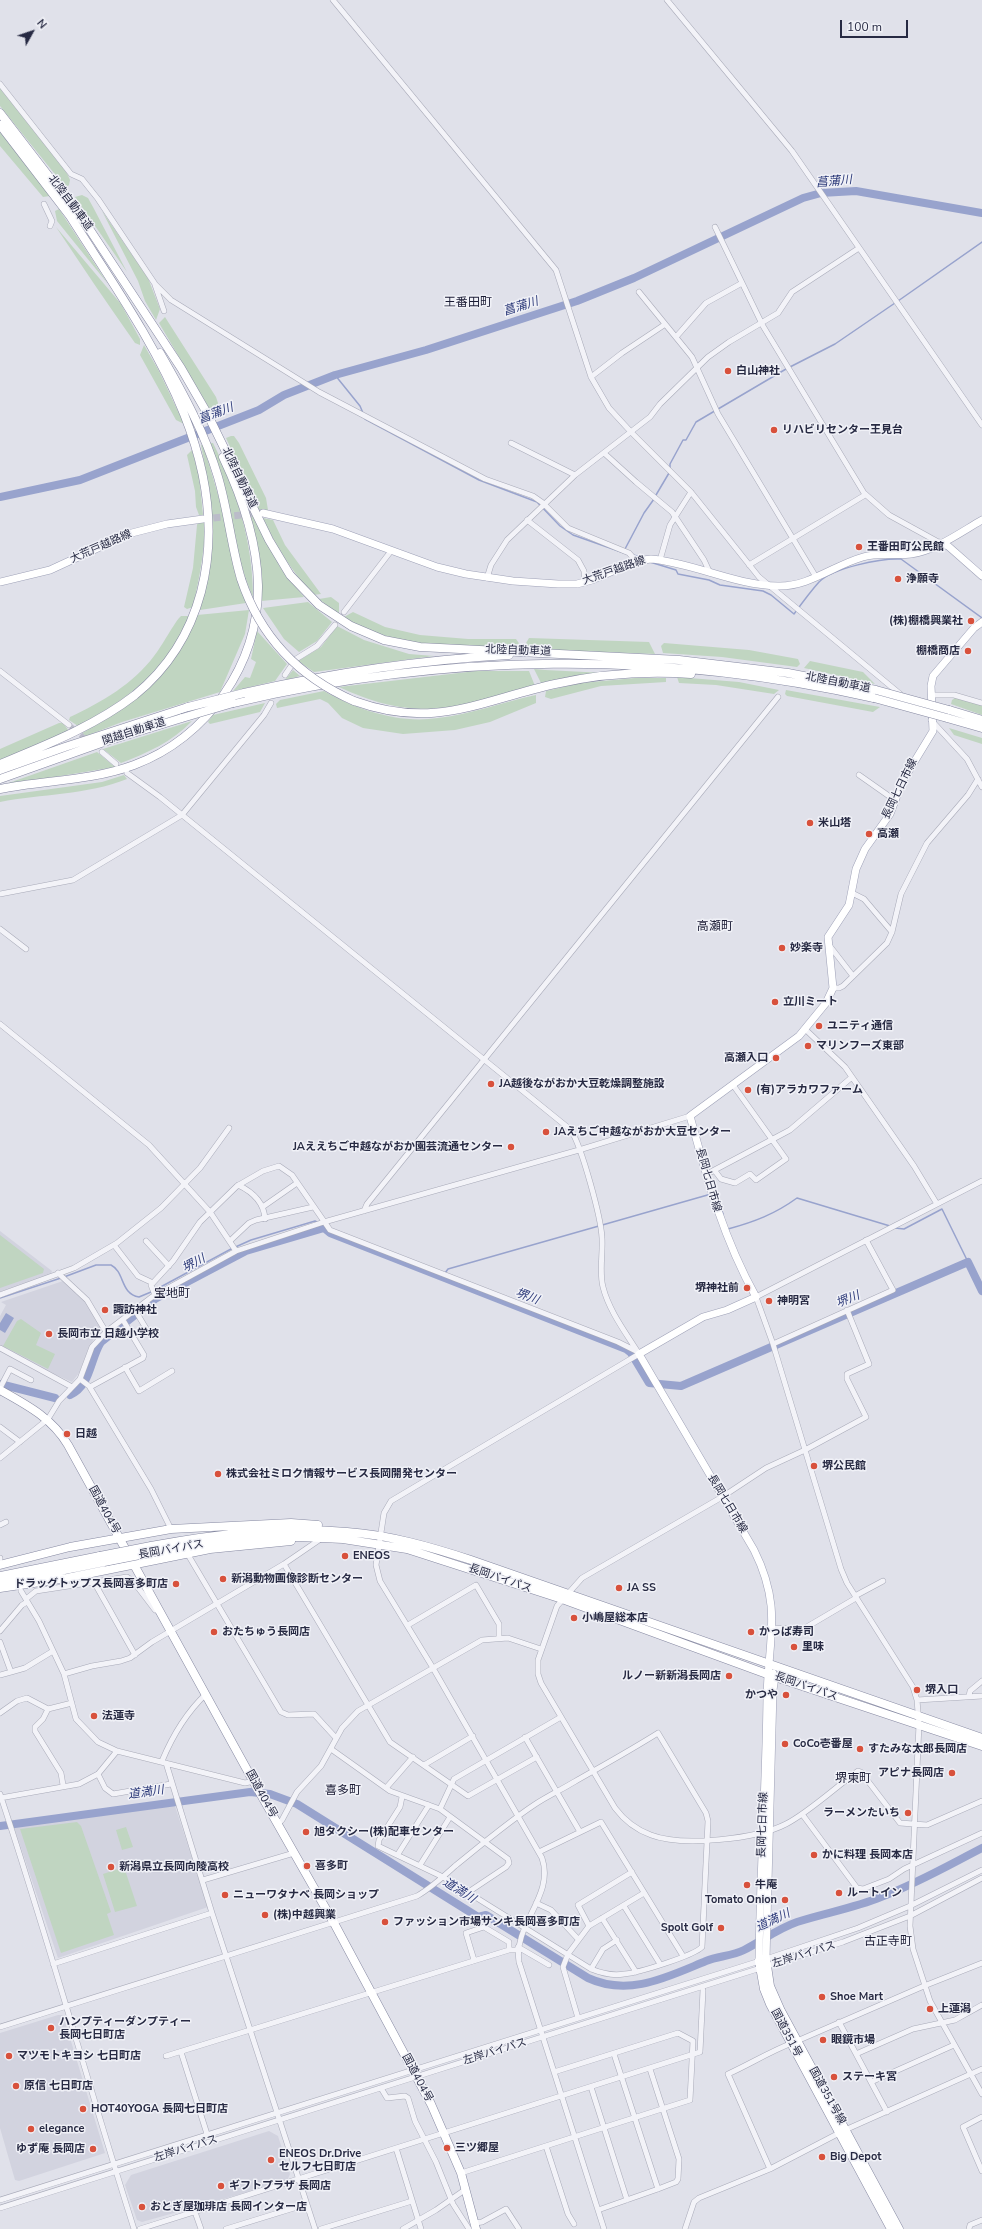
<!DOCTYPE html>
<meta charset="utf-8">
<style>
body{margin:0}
#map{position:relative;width:982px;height:2229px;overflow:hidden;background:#e0e1ea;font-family:"Nunito Sans",sans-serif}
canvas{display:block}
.north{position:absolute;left:12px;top:12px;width:40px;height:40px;-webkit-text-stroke:3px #f0f1f7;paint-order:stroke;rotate:50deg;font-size:11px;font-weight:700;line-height:16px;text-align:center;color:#272a43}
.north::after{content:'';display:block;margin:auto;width:14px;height:18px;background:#272a43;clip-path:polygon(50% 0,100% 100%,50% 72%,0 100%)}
.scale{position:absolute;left:840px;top:20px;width:68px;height:18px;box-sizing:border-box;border:2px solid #272a43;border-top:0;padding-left:5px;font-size:12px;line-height:14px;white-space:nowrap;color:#272a43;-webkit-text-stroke:3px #f0f1f7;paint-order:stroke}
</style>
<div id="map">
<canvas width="982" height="2229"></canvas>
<div class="north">N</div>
<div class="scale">100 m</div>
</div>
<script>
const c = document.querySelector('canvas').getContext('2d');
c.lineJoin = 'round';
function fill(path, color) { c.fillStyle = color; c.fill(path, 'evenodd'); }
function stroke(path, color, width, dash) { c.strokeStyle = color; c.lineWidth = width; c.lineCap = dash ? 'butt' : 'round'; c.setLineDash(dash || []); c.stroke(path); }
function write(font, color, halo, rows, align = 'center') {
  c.font = font + ' "Nunito Sans","Noto Sans JP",sans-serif'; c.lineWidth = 3; c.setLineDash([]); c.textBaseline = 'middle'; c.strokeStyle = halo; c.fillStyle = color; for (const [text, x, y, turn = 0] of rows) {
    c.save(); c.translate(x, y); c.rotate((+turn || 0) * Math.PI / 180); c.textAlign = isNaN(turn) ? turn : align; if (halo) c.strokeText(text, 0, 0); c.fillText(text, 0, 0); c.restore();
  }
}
fill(new Path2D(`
 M0 1231 52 1271 51 1274 0 1292Z
 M63 1281 85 1301 103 1329 94 1338 79 1373 72 1382 32 1364 0 1346V1316L6 1305 1 1302Z
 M174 1803 208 1907 58 1958 14 1827Z
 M58 2015H63L105 2153 19 2181 15 2180 0 2128V2033Z
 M269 2131 278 2136 290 2174 287 2181 142 2222 137 2220 125 2185 131 2175Z`), '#d2d3df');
fill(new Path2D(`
 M0 88 66 171 70 180 69 185 66 188 0 106Z
 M0 132 50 196 43 197 0 146Z
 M82 195 88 198 93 207 127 272 75 197Z
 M59 209 108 284 57 221 55 211Z
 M102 211 148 278 160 309 156 320 145 301 138 281Z
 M56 227 121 304 140 339V345L135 343C108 305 82 266 56 227Z
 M165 317 216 397 218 403 217 410 212 413 159 323Z
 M144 345 159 371 184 424 176 420 140 355Z
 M231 436H234L239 443 266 498 268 510 259 511 226 438Z
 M210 443H213C237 491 253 543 253 597 231 548 230 493 210 443Z
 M201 445H203C210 468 217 490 223 513 231 543 234 574 246 603L200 610C215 554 212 501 201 445Z
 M192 450 199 476 203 515H199L196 507 195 491 187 455Z
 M250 515H254L280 567 304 597 261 601V580Z
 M263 518 273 520 285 545 321 594 313 595C292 571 276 547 263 518Z
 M205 521C205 551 199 579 193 607L187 609 184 607 193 568 197 525 198 522Z
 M331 597 339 603V615L319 599Z
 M308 602 332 622 317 641 299 652 284 639 263 608Z
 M249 610 245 634 220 692 122 722 86 736 82 733 105 720 141 694 197 615Z
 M353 612 385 627 420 635 468 639H516L523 649C462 647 398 651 344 617Z
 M181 616H189C166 672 129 698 78 726L69 720 70 717C102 702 133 684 154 656 161 648 175 621 181 616Z
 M337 626 364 640 409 654 434 656 314 672 298 661 321 647Z
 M257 631 287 664 275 681 233 691 245 677 250 678 256 662 251 659Z
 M529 638 649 642 655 654 528 649 526 643Z
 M664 643 749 650 798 659 800 664 797 667 722 657 663 653 661 646Z
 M810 661 863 672 875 684 804 668Z
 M534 669 545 670 606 673 573 676 541 683Z
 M293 670 300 676 285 680Z
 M476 671H529L535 686C456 707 418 724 339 687Z
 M677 677 739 682 779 690 774 694 716 685 679 683Z
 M635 678H666V682L601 686 551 699 545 697 546 691 581 683Z
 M786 690 880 707 873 712 787 696 785 694Z
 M324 691C358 710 399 724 438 718 472 714 503 702 536 695V703L490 722 455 730 403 734 363 728 342 718 328 703 320 699 277 708 276 704 280 700Z
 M955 698 982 705V715L951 704 952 700Z
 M265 703 260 712 210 724 208 722 213 715Z
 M192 721C172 742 147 753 121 763L103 749Z
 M59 723H63L69 731 0 761V749Z
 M949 728 982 738V744L954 735Z
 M97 752 115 767 0 786Z
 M124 775 127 779C87 795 41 794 0 802V796L102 782Z
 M0 1235 44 1269 43 1273 0 1288Z
 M21 1319 41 1333 36 1345 55 1354 48 1369 3 1346 17 1321Z
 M77 1822 81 1826 111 1912 107 1914 114 1935 61 1953 20 1829Z
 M126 1827 133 1847 122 1850 116 1830Z
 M124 1867 137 1906 115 1912 103 1874Z`), '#c0d5c1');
fill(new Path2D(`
 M6 1313 14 1318 5 1333 0 1330V1323Z`), '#98a3cd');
stroke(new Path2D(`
 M898 301 982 242
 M335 375 360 406 363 413
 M365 419 479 480 537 502 560 526 573 535 627 554
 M670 469V464L683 440H686L696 422 786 369 835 344 895 303
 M656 495 669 473
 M625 549 644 513 654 499
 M632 555 644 557
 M650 562 676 570 678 574 709 580 720 585 763 591 771 595 794 614C802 603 810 592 819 582 833 568 881 558 901 559L982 618
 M714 1193 716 1192 723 1214
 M895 1228 904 1229 942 1209 968 1262
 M728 1229C754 1222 775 1214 797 1198L890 1226
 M445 1273 448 1269 711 1194
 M64 1277 96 1265H111C125 1272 120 1294 139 1297L151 1292
 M155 1290 231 1249 251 1240 315 1221 317 1222
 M0 1298 61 1278`), '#98a3cd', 1.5);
stroke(new Path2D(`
 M0 497 80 480 259 410 284 395 335 375 426 350 577 301 634 278 803 198 821 193 856 191 982 213
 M0 1384 55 1398
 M70 1395C91 1386 90 1359 101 1342L155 1299 246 1251 324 1228 330 1233 626 1349 631 1353 649 1383 681 1386 968 1262 982 1291
 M0 1826 250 1792 270 1794 297 1804 478 1917 486 1915 588 1978C629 1997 667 1977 706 1961 718 1956 732 1956 744 1950 762 1941 777 1929 797 1922 825 1913 854 1908 881 1897 916 1884 949 1865 982 1848`), '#98a3cd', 8);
stroke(new Path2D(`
 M69 725 87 740`), '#bbbcc9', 5, [5, 2.5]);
stroke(new Path2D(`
 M203 519 261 513`), '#bbbcc9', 7, [7, 3.5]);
const minor = new Path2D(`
 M333 0 556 270 591 377 609 408 631 432 691 492 759 577 917 708
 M667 0 792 151 982 425
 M0 84 71 174 82 179 98 199 155 284 171 300 319 392 485 479 533 496 543 503 568 528 629 553 636 561
 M44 204 52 221 50 226
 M715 227 763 326 864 493 889 515 940 543
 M155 285 164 311
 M639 292 692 357 718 414 816 577
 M676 337 706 303 742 283
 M591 377 622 353 664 325
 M511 443 575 475
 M604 453 636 482 672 512 704 560 710 573
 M527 520 578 560 584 571 585 582
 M660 560 670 525 691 492
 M749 565 865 495
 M487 578 491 565 507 540 575 475 650 417 660 404 708 357 729 342 778 313 792 292 859 248
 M344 612 391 551
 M0 671 69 725
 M285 675 296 659 317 646 335 625
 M932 695H954L982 703
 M931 720 967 759 982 787
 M102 752 116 764
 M127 773 160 797 571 1130C582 1148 601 1217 602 1238 603 1254 599 1272 603 1287 609 1311 626 1333 639 1354
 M859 775 896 801
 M852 893 864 899 892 932
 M0 894 73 880 182 815 264 715 271 703
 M0 929 26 949
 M829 945 853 976
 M833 988H839L843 986 887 943 892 932 901 894 927 843 968 795 978 779
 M0 1024 149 1145 210 1212 236 1251
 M806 1030 845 1067 914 1166 937 1204
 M715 1171 721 1179 735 1183 750 1174 756 1180 786 1159 733 1085
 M707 1174 790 1130 852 1077
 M982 1181 756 1297 773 1344 841 1569 847 1583 913 1687 917 1700 919 1724 910 1926 913 1949 930 2001 982 2094
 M238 1185C253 1192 264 1202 265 1219
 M264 1206 297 1183
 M364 1211 367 1204 778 697
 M231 1240 249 1223 256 1220 313 1207
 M146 1241 169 1266
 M114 1245 138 1276 153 1283
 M58 1273 87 1300 106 1332
 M0 1295 74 1268 117 1243 161 1208 200 1168 229 1128
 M155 1295 151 1285 173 1261 200 1222 237 1186 263 1171 279 1166 292 1175 330 1230 618 1342 636 1351
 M135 1310 150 1335
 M847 1310 869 1364 847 1374V1379L866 1417 805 1450 766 1468 722 1497 582 1578 557 1606 538 1660V1674L541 1683 615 1808C624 1820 637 1830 651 1835 682 1847 757 1839 786 1824 808 1813 837 1786 858 1771L861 1772 900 1823 927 1825 982 1801
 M773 1344 893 1290 866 1240
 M0 1348 72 1387
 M125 1367 139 1391 172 1371
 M80 1379 89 1386 151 1489 171 1529
 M90 1387 143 1358 144 1355 123 1320
 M0 1388 10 1369 31 1380
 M0 1427 20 1442
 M0 1458 48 1419 59 1401 80 1379 92 1347 106 1332 152 1297 236 1251 324 1222 579 1150 690 1116
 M0 1525 6 1522
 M187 1553 281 1712 288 1715 314 1714 336 1738
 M0 1558V1559
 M284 1564 390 1742 468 1796 537 1757
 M94 1582 135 1655
 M21 1591 39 1621 64 1674 76 1719 98 1742 117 1751
 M855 1596 883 1581
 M26 1599 36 1591 127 1577 133 1581 155 1610
 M408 1625 476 1585 499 1624V1637
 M773 1628 794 1629 805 1628 856 1598
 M0 1631 22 1605 27 1602
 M0 1642 11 1672 25 1668 53 1651
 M64 1674 92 1666 121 1661 130 1658 152 1642 284 1564 322 1538
 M0 1675 11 1672
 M969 1696 970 1691 982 1681
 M917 1700 982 1696
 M48 1709 43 1719 35 1727V1731L61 1773 63 1785
 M0 1713 17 1701 27 1698 48 1709 72 1703
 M525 1737 580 1832
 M331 1749 390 1791 440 1809 508 1859 509 1863 506 1867 467 1893
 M162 1761C172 1737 187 1712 206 1694
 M166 1763 212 1913 315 2229
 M424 1765 473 1736
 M98 1774 105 1788 113 1794 171 1784
 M386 1788 413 1757
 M0 1794C48 1938 88 2084 134 2229
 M0 1798 79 1784 98 1774 117 1751 245 1783 254 1781
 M440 1809 454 1779 561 1717
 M802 1814 857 1888 863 1889 889 1879 904 1869 982 1833
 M278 1824 282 1820 297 1792 321 1766 342 1728 358 1711 482 1640 508 1638 541 1649
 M539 1852 601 1822 683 1956
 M398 1854 429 1805
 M420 1865 450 1817
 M203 1880 294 1853
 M536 1903 551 1910 578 1939
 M624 1906 660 1964
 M602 1918 636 1972
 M589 1926 644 1893
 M518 1947 549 1965
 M474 1960 466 1933 484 1927 509 1942V1950
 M53 1964 212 1913
 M591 1969 603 1949 617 1940
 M578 2018 563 1967 568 1954 589 1926 578 1905 632 1872
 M839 2022 887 2112
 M0 2027 417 1896C431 1888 443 1877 455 1866 481 1845 507 1823 534 1805 547 1796 561 1790 574 1782 602 1766 631 1750 658 1733L706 1813 708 1821 702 1947C693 1956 638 1973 624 1974 613 1976 601 1973 591 1969L443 1877 378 1846 379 1840 400 1807 402 1797
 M797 2041 924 1986 982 1963
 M181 2052 207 2134
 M614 2054 658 2189
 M856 2054 913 2029 955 2020 982 2005
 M166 2056 509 1950H517
 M871 2082 954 2045
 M591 2087 627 2200
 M381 2088 387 2098 405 2096 408 2098 415 2121 436 2162 453 2204 469 2229
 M982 2117 963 2127 982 2171
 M546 2146 568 2214 574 2224
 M396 2148 421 2229
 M770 2169 728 2074C750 2064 769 2052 792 2043
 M461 2173 690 2100 693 2041 678 2033 554 2072
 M0 2200 766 1959 858 1928 910 1906 982 1870
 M0 2208 843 1942 910 1916 982 1878
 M598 2210 658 2189 676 2182 678 2179 679 2159 650 2069
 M195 2212 201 2229
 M475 2223 482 2222 506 2209 519 2229
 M140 2229 700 2052 703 1990
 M226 2229 307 2204
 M321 2229 412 2201
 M403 2229 436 2210 466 2189
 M604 2229 519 1962C513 1924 555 1896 542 1858L433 1668 380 1581 376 1565 384 1513 391 1501 639 1354
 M685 2229 694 2202 699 2198 770 2169 845 2130 982 2069
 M969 2229 970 2225 982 2220`);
const major = new Path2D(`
 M263 513 333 529 437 567 466 574 513 581 558 584H577L592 580 636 561 651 559C694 563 734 585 778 586 809 587 834 565 863 557 879 552 895 556 911 554 935 551 961 532 982 520
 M940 543 948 546 982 576
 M0 582 50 570 128 534 167 524 203 519
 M766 1959 773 1690 775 1677 773 1673
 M759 1961C760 1874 766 1786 767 1698 768 1639 783 1608 754 1550L639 1354 703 1317 727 1310 756 1297C724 1240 707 1179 690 1116L799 1036 826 1003 833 988 828 937 849 905 856 869 865 849 890 814 902 782 933 731 931 686 933 676 974 628 982 622`);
const highway = new Path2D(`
 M0 113 90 230 181 368 207 413 269 540 290 575 319 605 351 626 384 640 420 647 679 660 788 673 876 690
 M0 125 73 220
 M160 353C183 393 205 433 218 477 228 511 231 545 241 579
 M244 693C331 673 420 660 509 655
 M354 701C435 730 479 701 555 684 600 674 646 671 691 674
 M233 703C444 653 662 650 874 698
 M949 710 982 720
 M947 718 982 728
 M0 764C46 745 95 726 135 695 167 669 190 633 201 592 237 453 140 327 70 216
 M0 770 65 747 188 707
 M0 779 104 742 182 718
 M0 789C44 780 91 781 134 765 207 738 259 664 258 585 257 540 242 497 223 457
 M0 1390C27 1405 52 1418 68 1445L256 1786 334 1923 431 2104 461 2173 476 2229
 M151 1546C216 1534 281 1526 347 1532 390 1535 431 1547 471 1560L982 1738
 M155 1552 230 1540 278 1536 343 1539 407 1549 562 1599 775 1677 982 1746
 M0 1565 70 1547 171 1529 291 1523 318 1525
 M0 1576 100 1556
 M0 1583 104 1562
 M0 1588 67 1578 210 1549 291 1541
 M766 1959 770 1986 781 2011 899 2229
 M759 1961 764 1989 770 2004 891 2229`);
stroke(minor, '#a8aab8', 6);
stroke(major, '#9ea1b7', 8);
stroke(highway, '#8689a2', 9);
stroke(minor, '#f3f3f8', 5);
stroke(major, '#fff', 7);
stroke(highway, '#fff', 8);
const highwayBridge = new Path2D(`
 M241 579C260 636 299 677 354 701
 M876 690 949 710
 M874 698 947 718
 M188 707 244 693
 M182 718 233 703
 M100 1556 151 1546
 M104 1562 155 1552`);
stroke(highwayBridge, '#8689a2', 9, []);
stroke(highwayBridge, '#fff', 8);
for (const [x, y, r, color] of [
 [728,371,4,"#d8513c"],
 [774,430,4,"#d8513c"],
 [859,547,4,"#d8513c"],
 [898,579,4,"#d8513c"],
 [971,621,4,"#d8513c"],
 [968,651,4,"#d8513c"],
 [810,823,4,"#d8513c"],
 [869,834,4,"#d8513c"],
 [782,948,4,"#d8513c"],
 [775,1002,4,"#d8513c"],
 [819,1026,4,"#d8513c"],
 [808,1046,4,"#d8513c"],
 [776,1058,4,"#d8513c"],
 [491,1084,4,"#d8513c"],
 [748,1090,4,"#d8513c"],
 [546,1132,4,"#d8513c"],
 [511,1147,4,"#d8513c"],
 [747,1288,4,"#d8513c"],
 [769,1301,4,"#d8513c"],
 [105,1310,4,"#d8513c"],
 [49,1334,4,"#d8513c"],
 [67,1434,4,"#d8513c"],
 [814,1466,4,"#d8513c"],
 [218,1474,4,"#d8513c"],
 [345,1556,4,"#d8513c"],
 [223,1579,4,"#d8513c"],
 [176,1584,4,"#d8513c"],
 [619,1588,4,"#d8513c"],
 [574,1618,4,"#d8513c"],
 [214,1632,4,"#d8513c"],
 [751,1632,4,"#d8513c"],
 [794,1647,4,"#d8513c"],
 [729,1676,4,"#d8513c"],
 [917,1690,4,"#d8513c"],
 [786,1695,4,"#d8513c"],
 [94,1716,4,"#d8513c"],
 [785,1744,4,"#d8513c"],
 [860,1749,4,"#d8513c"],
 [952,1773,4,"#d8513c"],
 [908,1813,4,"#d8513c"],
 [306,1832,4,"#d8513c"],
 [814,1855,4,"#d8513c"],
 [307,1866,4,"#d8513c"],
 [111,1867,4,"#d8513c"],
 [747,1885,4,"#d8513c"],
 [839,1893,4,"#d8513c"],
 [225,1895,4,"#d8513c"],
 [785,1900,4,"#d8513c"],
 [265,1915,4,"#d8513c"],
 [385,1922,4,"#d8513c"],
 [721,1928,4,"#d8513c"],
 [822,1997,4,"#d8513c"],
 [930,2009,4,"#d8513c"],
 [51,2028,4,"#d8513c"],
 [823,2040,4,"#d8513c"],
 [9,2056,4,"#d8513c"],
 [834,2077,4,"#d8513c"],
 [16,2086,4,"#d8513c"],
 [83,2109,4,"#d8513c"],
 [31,2129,4,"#d8513c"],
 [447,2148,4,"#d8513c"],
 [93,2149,4,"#d8513c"],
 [822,2157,4,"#d8513c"],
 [271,2160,4,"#d8513c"],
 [221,2186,4,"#d8513c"],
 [142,2207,4,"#d8513c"]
]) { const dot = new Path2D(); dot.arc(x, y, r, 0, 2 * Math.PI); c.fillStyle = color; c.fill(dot); stroke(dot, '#f0f1f7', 1.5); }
write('11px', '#272a43', '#f0f1f7', [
 ["北陸自動車道",70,203,53],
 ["北陸自動車道",239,478,64],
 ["大荒戸越路線",101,547,-24],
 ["大荒戸越路線",614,571,-19],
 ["北陸自動車道",518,651,2],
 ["北陸自動車道",838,683,11],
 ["関越自動車道",134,732,-18],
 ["長岡七日市線",900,789,-64],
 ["長岡七日市線",708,1180,74],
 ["長岡七日市線",727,1504,59],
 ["国道404号",104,1510,61],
 ["長岡バイパス",171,1550,-10],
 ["長岡バイパス",500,1579,19],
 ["長岡バイパス",806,1687,19],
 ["国道404号",261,1794,61],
 ["長岡七日市線",763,1825,-88],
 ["左岸バイパス",804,1955,-17],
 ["国道351号",786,2033,62],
 ["左岸バイパス",495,2052,-17],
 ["国道404号",417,2078,62],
 ["国道351号線",827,2096,61],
 ["左岸バイパス",186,2149,-17]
]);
write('bold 11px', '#272a43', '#f0f1f7', [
 ["白山神社",736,371],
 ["リハビリセンター王見台",782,430],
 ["王番田町公民館",867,547],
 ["浄願寺",906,579],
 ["(株)棚橋興業社",963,621,"right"],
 ["棚橋商店",960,651,"right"],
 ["米山塔",818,823],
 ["高瀬",877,834],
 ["妙楽寺",790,948],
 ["立川ミート",783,1002],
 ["ユニティ通信",827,1026],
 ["マリンフーズ東部",816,1046],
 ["高瀬入口",768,1058,"right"],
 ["JA越後ながおか大豆乾燥調整施設",499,1084],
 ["(有)アラカワファーム",756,1090],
 ["JAえちご中越ながおか大豆センター",554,1132],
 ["JAええちご中越ながおか園芸流通センター",503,1147,"right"],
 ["堺神社前",739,1288,"right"],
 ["神明宮",777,1301],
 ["諏訪神社",113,1310],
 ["長岡市立 日越小学校",57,1334],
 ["日越",75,1434],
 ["堺公民館",822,1466],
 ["株式会社ミロク情報サービス長岡開発センター",226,1474],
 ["ENEOS",353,1556],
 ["新潟動物画像診断センター",231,1579],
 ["ドラッグトップス長岡喜多町店",168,1584,"right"],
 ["JA SS",627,1588],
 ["小嶋屋総本店",582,1618],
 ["おたちゅう長岡店",222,1632],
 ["かっぱ寿司",759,1632],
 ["里味",802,1647],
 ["ルノー新新潟長岡店",721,1676,"right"],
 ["堺入口",925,1690],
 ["かつや",778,1695,"right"],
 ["法蓮寺",102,1716],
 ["CoCo壱番屋",793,1744],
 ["すたみな太郎長岡店",868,1749],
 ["アピナ長岡店",944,1773,"right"],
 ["ラーメンたいち",900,1813,"right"],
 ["旭タクシー(株)配車センター",314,1832],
 ["かに料理 長岡本店",822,1855],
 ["喜多町",315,1866],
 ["新潟県立長岡向陵高校",119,1867],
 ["牛庵",755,1885],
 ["ルートイン",847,1893],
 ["ニューワタナベ 長岡ショップ",233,1895],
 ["Tomato Onion",777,1900,"right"],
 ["(株)中越興業",273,1915],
 ["ファッション市場サンキ長岡喜多町店",393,1922],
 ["Spolt Golf",713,1928,"right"],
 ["Shoe Mart",830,1997],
 ["上蓮潟",938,2009],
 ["ハンプティーダンプティー",59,2022],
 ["長岡七日町店",59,2035],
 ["眼鏡市場",831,2040],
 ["マツモトキヨシ 七日町店",17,2056],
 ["ステーキ宮",842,2077],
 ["原信 七日町店",24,2086],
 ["HOT40YOGA 長岡七日町店",91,2109],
 ["elegance",39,2129],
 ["三ツ郷屋",455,2148],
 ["ゆず庵 長岡店",85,2149,"right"],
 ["ENEOS Dr.Drive",279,2154],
 ["セルフ七日町店",279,2167],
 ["Big Depot",830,2157],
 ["ギフトプラザ 長岡店",229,2186],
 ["おとぎ屋珈琲店 長岡インター店",150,2207]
], 'left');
write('italic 12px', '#2e3b7a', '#f0f1f7', [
 ["菖蒲川",834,182,-5],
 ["菖蒲川",521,307,-18],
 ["菖蒲川",216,414,-21],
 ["堺川",194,1264,-28],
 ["堺川",527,1297,21],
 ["堺川",848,1300,-23],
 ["道満川",146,1793,-8],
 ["道満川",459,1891,32],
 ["道満川",773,1921,-25]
]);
write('12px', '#1a1b34', '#f0f1f7', [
 ["王番田町",468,303],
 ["高瀬町",715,927],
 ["宝地町",172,1294],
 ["堺東町",853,1779],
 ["喜多町",343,1791],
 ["古正寺町",888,1942]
]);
</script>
